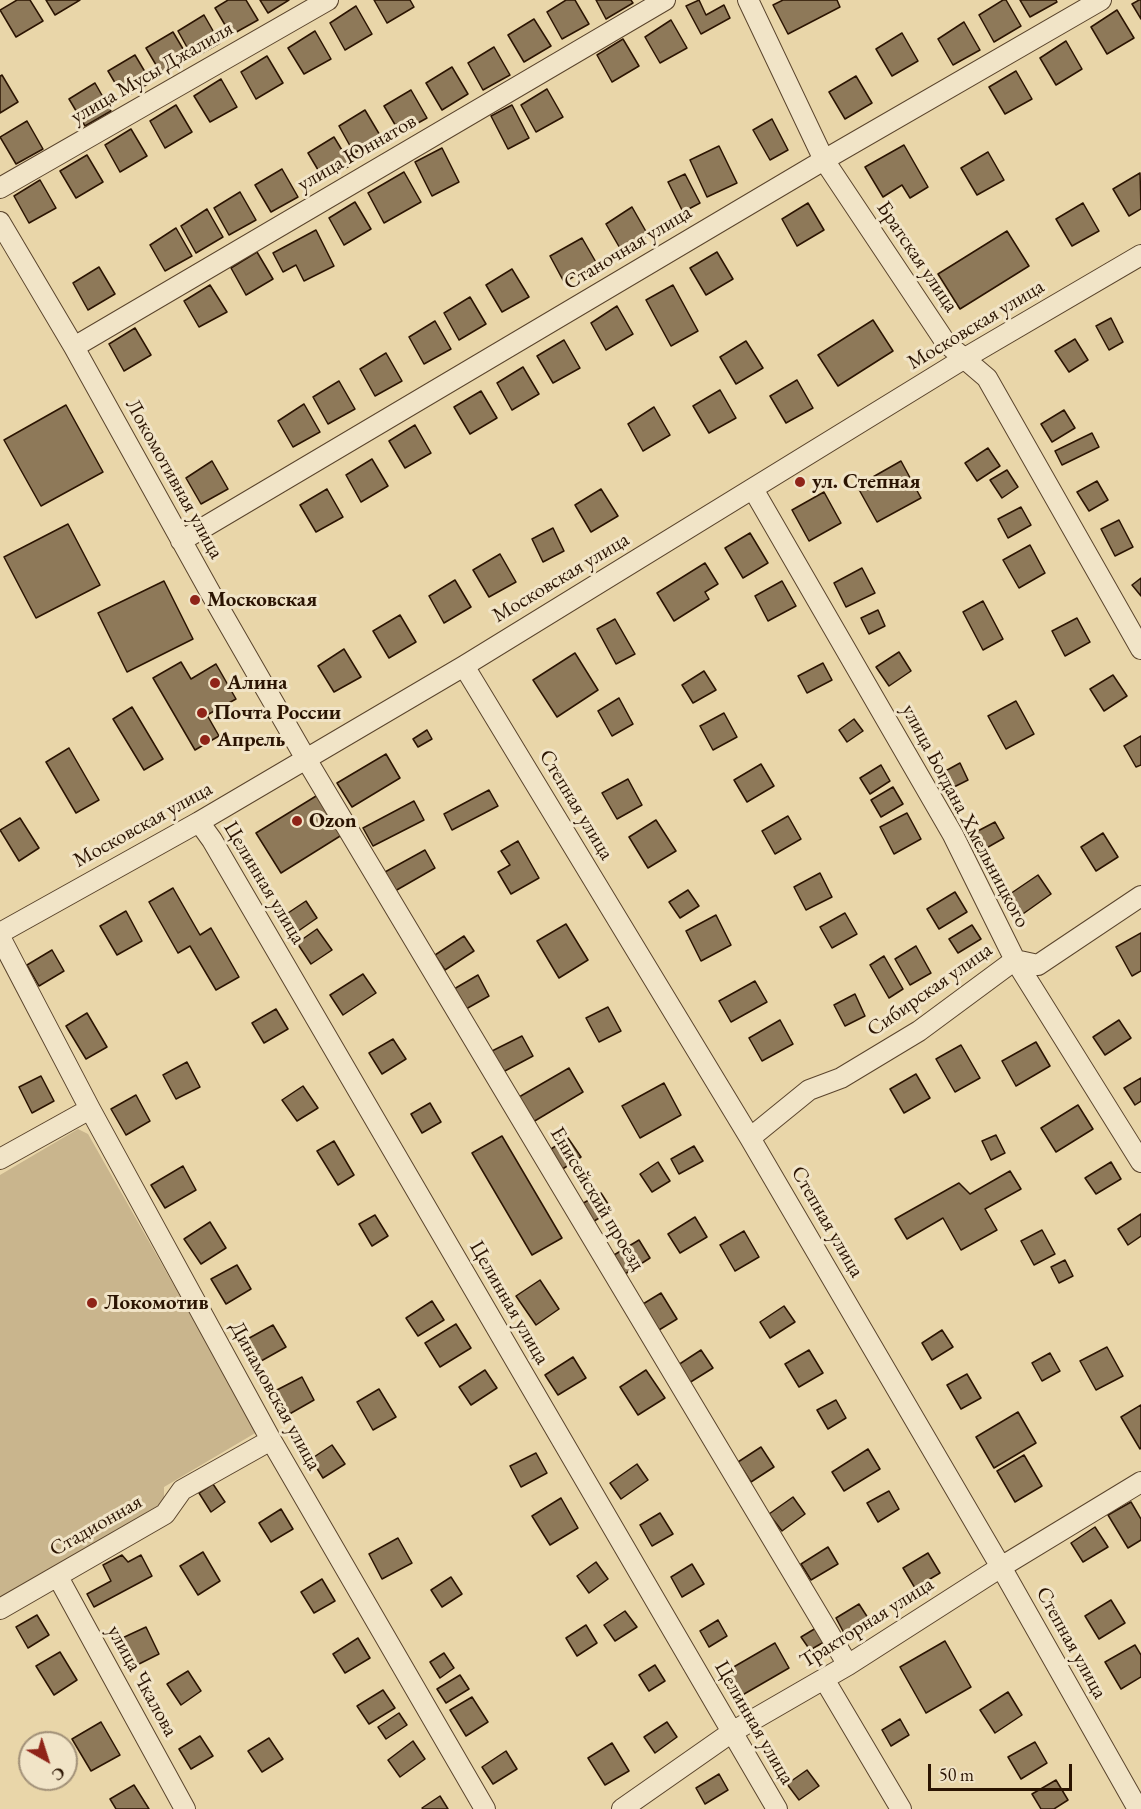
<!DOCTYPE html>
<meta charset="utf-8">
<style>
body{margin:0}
#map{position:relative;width:1141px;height:1809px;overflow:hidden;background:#e9d6a9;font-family:"EB Garamond",serif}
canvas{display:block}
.north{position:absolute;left:18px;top:1731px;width:60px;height:60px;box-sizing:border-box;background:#f1e4c7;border:2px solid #a29178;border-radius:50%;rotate:141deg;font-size:16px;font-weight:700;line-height:24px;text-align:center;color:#2b1402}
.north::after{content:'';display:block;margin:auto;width:21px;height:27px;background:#8f2418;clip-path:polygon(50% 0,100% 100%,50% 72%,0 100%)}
.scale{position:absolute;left:928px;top:1764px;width:144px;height:27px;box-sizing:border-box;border:3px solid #2b1402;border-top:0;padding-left:8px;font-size:18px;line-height:21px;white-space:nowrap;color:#2b1402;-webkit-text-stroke:4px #f1e4c7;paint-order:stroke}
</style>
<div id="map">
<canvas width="1141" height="1809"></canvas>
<div class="north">С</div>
<div class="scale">50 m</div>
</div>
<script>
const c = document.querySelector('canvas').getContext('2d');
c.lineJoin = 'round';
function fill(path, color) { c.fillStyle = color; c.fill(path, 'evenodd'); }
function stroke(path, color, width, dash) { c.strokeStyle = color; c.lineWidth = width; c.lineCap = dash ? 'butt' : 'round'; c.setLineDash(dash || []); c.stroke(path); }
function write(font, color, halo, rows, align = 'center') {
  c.font = font + ' "EB Garamond",serif'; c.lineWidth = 6; c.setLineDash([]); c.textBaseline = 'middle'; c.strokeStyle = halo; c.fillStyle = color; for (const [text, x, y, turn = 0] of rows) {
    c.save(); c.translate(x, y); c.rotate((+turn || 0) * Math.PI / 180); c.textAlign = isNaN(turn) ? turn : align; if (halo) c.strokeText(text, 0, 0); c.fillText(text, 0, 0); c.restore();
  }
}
fill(new Path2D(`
 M78 1129 88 1134 257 1432 164 1487V1502L0 1599V1175Z`), '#c9b58d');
const building = new Path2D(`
 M17 0H30L43 21 16 37 0 10Z
 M46 0H80L55 15Z
 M228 0H246L258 20 231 35 215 8Z
 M260 0H289L268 13Z
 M374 0H410L414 7 387 23Z
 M566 0H575L589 24 562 39 547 12Z
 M596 0H631L633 3 606 19Z
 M699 0 706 15 724 5 730 18 701 34 686 6Z
 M783 0H837L840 7 788 34 773 5Z
 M1003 0H1006L1021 26 994 42 979 15Z
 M1020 0H1056L1057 2 1030 17Z
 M1139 0H1141V19L1132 4Z
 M356 6 372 34 345 50 330 23Z
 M1117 10 1134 38 1107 54 1091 27Z
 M204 15 220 43 193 58 178 31Z
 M534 19 551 46 524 62 508 35Z
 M671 20 687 48 660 63 645 37Z
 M964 22 980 50 953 65 938 39Z
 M315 31 331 59 304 74 288 48Z
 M173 32 189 59 162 75 146 48Z
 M902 33 918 61 892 76 876 49Z
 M623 39 639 66 612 82 597 55Z
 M1066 41 1082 69 1056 85 1040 58Z
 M494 47 510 75 483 90 468 63Z
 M135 55 151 82 124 98 108 71Z
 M267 56 283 83 256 99 241 72Z
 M452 67 468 94 442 110 426 83Z
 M1016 71 1032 99 1005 114 989 87Z
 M2 75 18 102 0 113V76Z
 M856 76 872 103 845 119 829 92Z
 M221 79 237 107 210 122 194 96Z
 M95 83 111 111 85 126 69 99Z
 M547 89 563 117 536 132 521 105Z
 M411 90 427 118 400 133 384 106Z
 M176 105 192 132 165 148 150 121Z
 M512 105 529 138 508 149 491 116Z
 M365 110 381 137 354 153 339 126Z
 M772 119 788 150 770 160 753 130Z
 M27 121 43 149 16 164 0 137Z
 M131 129 147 156 120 172 105 145Z
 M334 137 351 165 324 180 308 153Z
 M904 145 928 187 910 198 902 185 883 197 865 167Z
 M719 146 737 183 707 197 690 160Z
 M442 148 459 182 432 196 415 162Z
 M988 152 1004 180 977 195 961 168Z
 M87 155 103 182 76 198 60 171Z
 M282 169 298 197 271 212 255 185Z
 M404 172 421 202 384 223 368 193Z
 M1140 173 1141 209 1129 216 1113 189Z
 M685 174 700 203 683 212 668 182Z
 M40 180 56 208 29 223 14 196Z
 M240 192 256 220 229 235 214 208Z
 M355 202 371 229 344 245 329 218Z
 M808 203 824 230 797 246 782 219Z
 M1083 203 1099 231 1072 246 1056 219Z
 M632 207 648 235 621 250 606 224Z
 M207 209 223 237 196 253 181 226Z
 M176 228 192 256 165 271 150 245Z
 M316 230 334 266 304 281 296 265 283 272 273 253Z
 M1007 231 1029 266 960 309 938 274Z
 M582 238 597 264 564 282 550 256Z
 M257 252 273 279 246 295 231 268Z
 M717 252 733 279 706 295 690 268Z
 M99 267 115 294 88 310 73 283Z
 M512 269 529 297 502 312 486 285Z
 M210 285 227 312 199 327 184 301Z
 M673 285 698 331 671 346 646 300Z
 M470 297 486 324 459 340 444 313Z
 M617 306 633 334 606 350 591 323Z
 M1111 318 1123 342 1109 350 1096 326Z
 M873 320 893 351 838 386 818 355Z
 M435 321 451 349 424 364 409 337Z
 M135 328 151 355 124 371 109 344Z
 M1075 339 1088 360 1069 372 1055 351Z
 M564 340 580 368 553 383 537 356Z
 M746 341 763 368 736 384 720 357Z
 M386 353 402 381 375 396 360 369Z
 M523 367 539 394 512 410 497 383Z
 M797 380 813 408 786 423 770 396Z
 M339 381 355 409 328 424 313 397Z
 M720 390 736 418 709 433 693 406Z
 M481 391 497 418 470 434 454 407Z
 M304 404 320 432 293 447 278 421Z
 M66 405 103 472 41 506 4 440Z
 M654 407 670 435 643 451 628 424Z
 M1064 410 1075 428 1052 442 1041 424Z
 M415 425 431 453 405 468 389 441Z
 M1092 433 1099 447 1062 465 1055 451Z
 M988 448 1000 466 977 481 965 463Z
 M372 459 388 486 361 502 346 475Z
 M212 461 228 489 201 504 186 478Z
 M901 461 921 498 877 522 857 486Z
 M1007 470 1018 487 1002 498 990 480Z
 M1097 481 1108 500 1089 511 1077 492Z
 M327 489 343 517 316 532 300 505Z
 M601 489 618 516 591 532 575 505Z
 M824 492 841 523 809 541 792 510Z
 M1021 507 1031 525 1008 538 998 519Z
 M1119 520 1133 547 1115 556 1101 529Z
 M68 524 100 585 36 618 4 557Z
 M553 528 564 551 543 562 532 539Z
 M750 533 768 563 743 578 725 548Z
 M1030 545 1045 573 1019 588 1003 560Z
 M500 554 516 582 489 597 473 570Z
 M705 563 718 584 705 592 709 599 674 621 657 593Z
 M862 568 875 593 846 607 834 583Z
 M1141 578V596L1132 585Z
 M455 580 471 607 444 623 429 596Z
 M164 581 193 639 127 672 98 613Z
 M782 581 796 606 768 621 755 596Z
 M983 601 1003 639 983 650 963 612Z
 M878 610 885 626 869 634 861 618Z
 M400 615 416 642 389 658 373 631Z
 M1077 618 1090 642 1065 656 1052 631Z
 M615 619 635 654 616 664 597 629Z
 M344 649 361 677 334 692 318 666Z
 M899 652 911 671 889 686 876 667Z
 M575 653 598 690 557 717 533 680Z
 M181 662 191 679 216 664 236 699 207 715 219 736 195 750 153 678Z
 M823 663 832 680 807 693 798 676Z
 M704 671 716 690 693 703 682 685Z
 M1113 675 1127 696 1104 711 1090 689Z
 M619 698 633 724 612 736 598 711Z
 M1016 701 1034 734 1006 749 988 716Z
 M132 707 163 759 144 770 113 719Z
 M724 713 737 737 713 750 700 726Z
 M854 719 863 731 847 742 839 730Z
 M427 730 432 739 418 747 413 739Z
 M1141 736V765L1136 767 1124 746Z
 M69 748 99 800 76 813 46 762Z
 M386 754 400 778 352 807 337 783Z
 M960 763 968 780 948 790 940 774Z
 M761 764 774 786 747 802 734 780Z
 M881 765 890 781 870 794 860 778Z
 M628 779 642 805 617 819 602 793Z
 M893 787 903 804 881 817 871 800Z
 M489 790 498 806 452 830 444 814Z
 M321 793 345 833 281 873 256 833Z
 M414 801 424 820 373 846 363 828Z
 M907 813 921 839 894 854 880 827Z
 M788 816 801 839 775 854 762 831Z
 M20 818 39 848 19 861 0 830Z
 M656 820 676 851 648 868 629 837Z
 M995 822 1004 838 983 850 974 833Z
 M1103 833 1118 857 1096 871 1081 847Z
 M518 841 539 878 511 894 498 872 510 865 501 851Z
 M425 850 435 868 395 891 385 872Z
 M820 873 832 897 806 910 794 887Z
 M1038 875 1051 894 1020 916 1007 896Z
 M173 888 200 935 211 928 239 977 216 990 190 946 178 953 149 902Z
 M688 890 699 906 680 918 669 902Z
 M955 892 967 912 939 929 927 909Z
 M306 901 317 918 294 934 282 917Z
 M126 911 142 941 117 955 100 926Z
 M845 913 857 934 832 948 820 927Z
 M716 915 731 945 701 961 686 931Z
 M566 924 588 960 559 978 537 941Z
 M972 925 981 939 958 953 949 939Z
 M317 929 332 950 311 964 297 943Z
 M1141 933V971L1132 976 1116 947Z
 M464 936 474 951 445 970 435 955Z
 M916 946 931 973 910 985 895 959Z
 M52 950 64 971 39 986 27 965Z
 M884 956 903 989 889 998 870 965Z
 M363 974 376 993 343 1015 330 995Z
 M478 975 489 996 466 1009 454 989Z
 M755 981 767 1002 731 1022 719 1001Z
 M855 994 865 1016 845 1026 834 1005Z
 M608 1007 621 1031 599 1042 586 1018Z
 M276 1009 288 1029 264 1043 252 1023Z
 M87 1013 107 1047 86 1059 66 1026Z
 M780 1020 793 1044 762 1061 749 1038Z
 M1119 1020 1131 1038 1105 1055 1093 1037Z
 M522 1036 533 1056 503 1072 492 1051Z
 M393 1039 406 1059 382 1074 369 1053Z
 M1036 1042 1050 1066 1016 1086 1002 1061Z
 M961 1045 980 1078 955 1092 936 1059Z
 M187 1062 200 1087 176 1099 163 1075Z
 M569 1068 583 1092 533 1122 519 1097Z
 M916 1074 930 1098 904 1113 890 1089Z
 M41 1076 54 1101 32 1113 19 1087Z
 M1141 1078V1101L1135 1105 1124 1088Z
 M664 1083 681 1115 640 1138 622 1106Z
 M303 1086 318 1108 297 1121 282 1100Z
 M136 1095 150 1121 126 1135 111 1109Z
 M430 1103 441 1122 422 1133 411 1114Z
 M1078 1105 1093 1129 1056 1152 1041 1128Z
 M996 1135 1005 1153 991 1160 982 1141Z
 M502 1136 562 1238 532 1255 472 1153Z
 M568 1138 581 1157 561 1170 548 1151Z
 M334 1141 354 1175 338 1185 317 1151Z
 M694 1146 703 1161 679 1174 671 1159Z
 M658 1162 670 1181 652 1192 640 1174Z
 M1111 1162 1121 1179 1096 1194 1085 1178Z
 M183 1166 196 1190 165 1208 151 1185Z
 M1010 1171 1021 1189 985 1209 997 1230 961 1250 943 1218 907 1239 895 1219 959 1183 970 1194Z
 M601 1193 612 1210 591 1223 580 1205Z
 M1141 1214V1236L1128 1245 1118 1229Z
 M375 1215 388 1236 372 1246 359 1224Z
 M695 1217 707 1237 680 1253 668 1234Z
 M210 1222 226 1248 201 1264 184 1239Z
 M1042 1230 1055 1254 1034 1265 1021 1241Z
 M744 1231 759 1257 735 1271 720 1245Z
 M639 1240 650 1258 625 1274 614 1255Z
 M1065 1260 1073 1276 1059 1283 1051 1267Z
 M237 1265 251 1289 226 1304 211 1279Z
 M540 1280 559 1309 536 1325 516 1296Z
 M661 1293 677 1319 659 1330 643 1304Z
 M432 1301 444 1320 418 1336 406 1318Z
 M784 1306 795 1322 770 1338 760 1322Z
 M456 1324 471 1348 440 1367 425 1343Z
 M273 1325 286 1347 254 1365 242 1342Z
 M942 1330 953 1347 932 1360 922 1343Z
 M1107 1347 1123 1376 1096 1390 1080 1361Z
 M701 1350 713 1368 689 1383 678 1365Z
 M809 1350 823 1373 799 1387 785 1364Z
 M1050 1353 1060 1371 1042 1381 1032 1363Z
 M573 1357 586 1378 558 1395 545 1375Z
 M485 1370 497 1388 471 1405 459 1387Z
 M646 1370 665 1398 638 1415 620 1387Z
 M967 1374 981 1398 961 1409 947 1385Z
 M302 1377 314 1400 286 1416 273 1392Z
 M379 1389 396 1417 373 1430 357 1402Z
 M836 1400 846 1418 828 1429 817 1410Z
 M1141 1405V1448L1140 1449 1121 1417Z
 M1018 1412 1036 1443 994 1468 976 1437Z
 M332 1445 345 1464 323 1478 311 1459Z
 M761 1447 774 1467 751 1482 738 1462Z
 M868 1449 880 1469 844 1491 832 1472Z
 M536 1453 547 1473 521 1487 510 1466Z
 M1024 1455 1042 1486 1015 1502 997 1471Z
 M637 1464 648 1480 621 1499 610 1483Z
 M213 1484 225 1502 211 1512 199 1493Z
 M889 1491 899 1509 878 1522 867 1503Z
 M793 1497 805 1514 782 1531 769 1514Z
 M561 1498 578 1528 550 1545 532 1516Z
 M1131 1502 1141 1519V1540L1128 1548 1108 1515Z
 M281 1509 293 1529 271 1542 259 1523Z
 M660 1513 673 1534 652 1546 640 1525Z
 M1095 1527 1108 1547 1083 1562 1071 1543Z
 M398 1538 412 1563 382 1579 369 1554Z
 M828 1547 838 1564 811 1580 801 1564Z
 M203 1552 220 1581 198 1595 180 1566Z
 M928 1553 940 1573 915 1588 903 1568Z
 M122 1555 128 1562 141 1555 152 1576 94 1607 87 1594 111 1581 103 1565Z
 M596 1562 608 1579 589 1593 577 1576Z
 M692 1564 704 1584 682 1597 671 1577Z
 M451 1577 462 1594 442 1607 431 1590Z
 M322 1579 335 1601 314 1613 301 1592Z
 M1111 1600 1125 1623 1099 1639 1085 1616Z
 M859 1604 868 1618 844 1633 836 1618Z
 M625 1611 637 1627 615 1641 604 1625Z
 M37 1615 49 1635 28 1648 16 1627Z
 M718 1620 727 1636 709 1647 700 1631Z
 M586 1625 597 1643 577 1656 566 1638Z
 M146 1627 159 1654 131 1668 118 1640Z
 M816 1628 824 1642 810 1650 801 1637Z
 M358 1638 370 1658 345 1673 333 1654Z
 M945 1641 971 1687 926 1713 900 1667Z
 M775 1643 789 1668 739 1697 725 1672Z
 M1135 1645 1141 1655V1677L1121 1689 1105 1662Z
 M60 1652 77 1680 54 1695 36 1666Z
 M444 1653 454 1668 440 1678 430 1662Z
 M655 1665 665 1681 649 1691 639 1675Z
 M188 1671 201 1691 181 1705 167 1684Z
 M460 1675 469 1689 446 1703 437 1689Z
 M383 1690 395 1708 369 1724 357 1706Z
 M1008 1692 1022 1715 995 1733 980 1710Z
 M472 1697 488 1722 466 1736 450 1710Z
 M399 1713 407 1725 386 1739 378 1727Z
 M900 1719 909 1735 891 1746 882 1730Z
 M101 1722 120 1755 91 1771 72 1739Z
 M667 1722 677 1737 655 1753 644 1737Z
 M200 1736 213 1756 191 1769 179 1749Z
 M269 1738 283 1759 262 1772 248 1751Z
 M413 1741 425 1759 400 1777 388 1760Z
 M1035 1742 1047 1763 1021 1779 1008 1757Z
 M612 1743 629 1771 605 1785 588 1758Z
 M506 1751 517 1769 493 1784 482 1767Z
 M807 1770 819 1786 799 1800 787 1784Z
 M719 1774 728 1790 705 1804 696 1788Z
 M1056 1780 1068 1800 1054 1809H1041L1032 1794Z
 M134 1785 149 1809H116L110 1799Z
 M440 1796 448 1809H423L422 1808Z`);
fill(building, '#8e7959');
stroke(building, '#2b1402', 1.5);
const minor = new Path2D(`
 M748 0 824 160 946 343 987 378 1141 649
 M0 188 328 0
 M0 222 74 347 210 592 306 759 848 1665
 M74 347 665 0
 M753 489 953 835 1015 960 1141 1162
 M181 541 824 160 1101 0
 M464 666 750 1138 1005 1574 1138 1809
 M199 822 212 840 777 1809
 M0 933 199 822 464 666 965 358 1141 255
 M0 937 90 1109 271 1440 485 1809
 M750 1138 809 1090 841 1078 919 1031 1015 960 1038 965 1141 896
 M0 1159 90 1109
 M58 1577 185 1809
 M0 1609 165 1514 182 1490 271 1440
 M824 1679 901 1809
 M622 1809 732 1732 848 1665 1001 1567 1141 1482`);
stroke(minor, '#5a442c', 22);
stroke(minor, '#f1e4c7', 20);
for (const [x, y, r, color] of [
 [800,482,6,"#8f2418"],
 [195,600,6,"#8f2418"],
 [215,683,6,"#8f2418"],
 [202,713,6,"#8f2418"],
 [205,740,6,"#8f2418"],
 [297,821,6,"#8f2418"],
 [92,1303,6,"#8f2418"]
]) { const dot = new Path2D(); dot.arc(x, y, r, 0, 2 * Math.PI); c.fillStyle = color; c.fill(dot); stroke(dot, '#f1e4c7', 2); }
write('21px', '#2b1402', '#f1e4c7', [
 ["улица Мусы Джалиля",152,73,-30],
 ["улица Юннатов",357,153,-30],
 ["Станочная улица",628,248,-31],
 ["Братская улица",917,257,56],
 ["Московская улица",976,325,-31],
 ["Локомотивная улица",174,479,61],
 ["Московская улица",561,578,-31],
 ["Степная улица",576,805,59],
 ["улица Богдана Хмельницкого",965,816,62],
 ["Московская улица",143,825,-29],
 ["Целинная улица",264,883,59],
 ["Сибирская улица",930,990,-35],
 ["Енисейский проезд",597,1199,59],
 ["Степная улица",827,1222,60],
 ["Целинная улица",509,1303,60],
 ["Динамовская улица",275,1396,61],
 ["Стадионная",96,1526,-30],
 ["Тракторная улица",867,1623,-32],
 ["Степная улица",1071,1643,61],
 ["улица Чкалова",142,1681,61],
 ["Целинная улица",754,1723,60]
]);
write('bold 21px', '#2b1402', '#f1e4c7', [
 ["ул. Степная",812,482],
 ["Московская",207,600],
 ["Алина",227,683],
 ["Почта России",214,713],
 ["Апрель",217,740],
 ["Ozon",309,821],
 ["Локомотив",104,1303]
], 'left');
</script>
